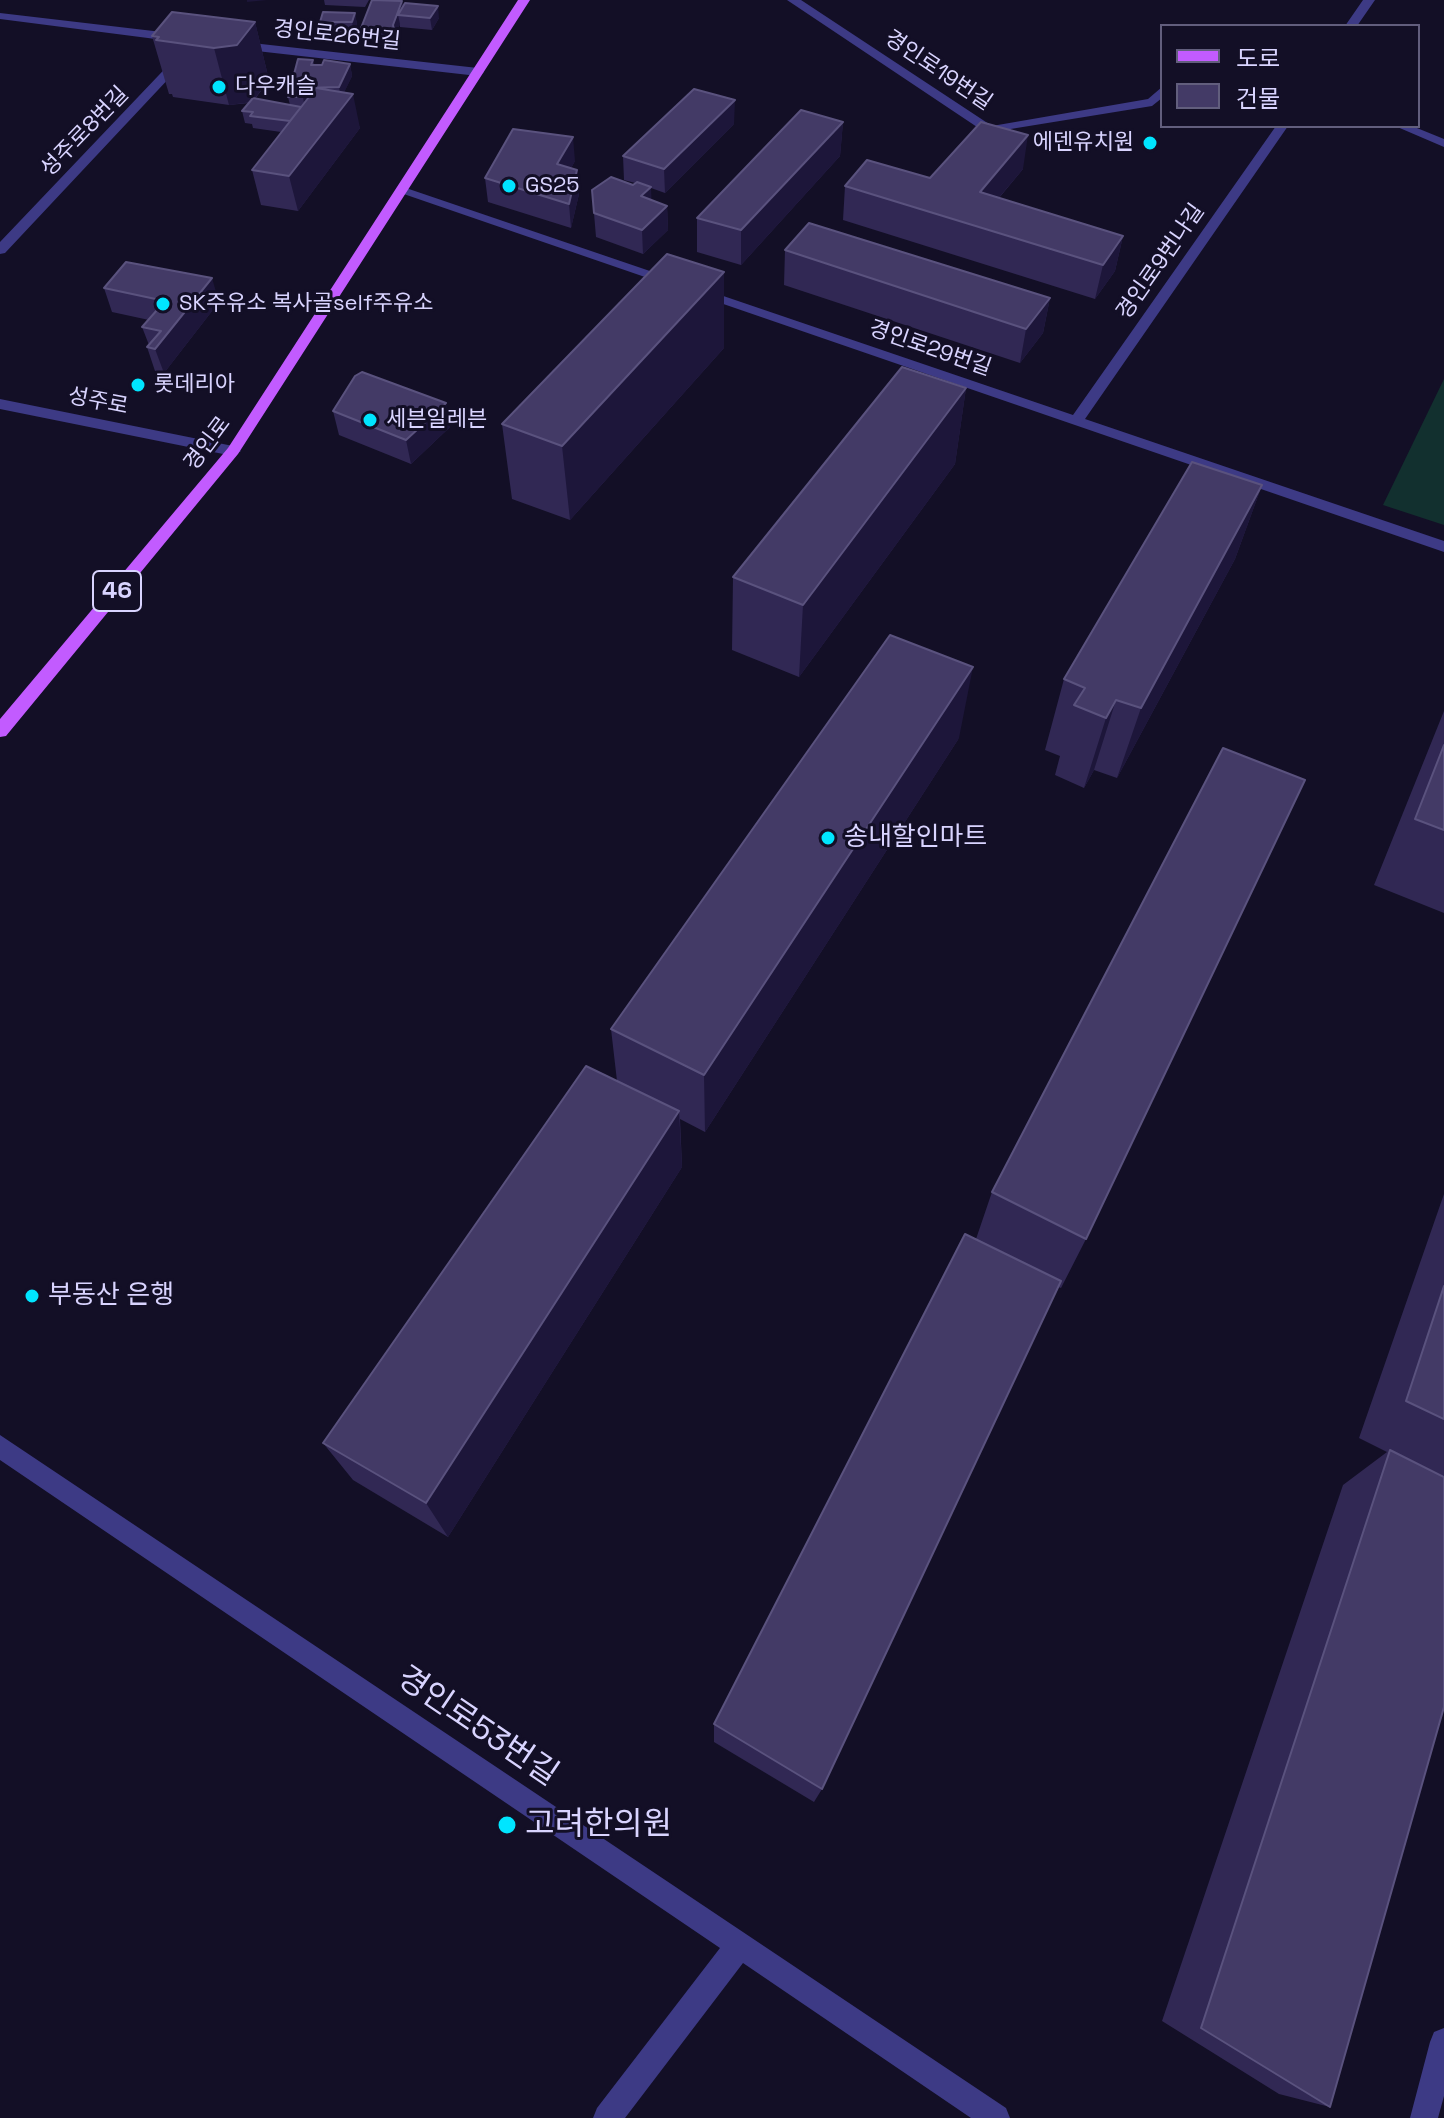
<!DOCTYPE html>
<meta charset="utf-8">
<style>
body{margin:0}
#map{position:relative;width:1444px;height:2118px;overflow:hidden;background:#130f26;font-family:"Space Grotesk","Noto Sans KR",sans-serif}
canvas{display:block}
.legend{position:absolute;left:1160px;top:24px;width:260px;height:104px;box-sizing:border-box;background:#130f26;border:2px solid #625e7d;margin:0;padding:10px 14px;list-style:none;font-size:24px;color:#d9d4ff}
.legend li{display:flex;align-items:center;gap:16px;height:40px}
.legend b{width:40px;border:2px solid #625e7d}
</style>
<div id="map">
<canvas width="1444" height="2118"></canvas>
<ul class="legend">
<li><b style="height:10px;background:#c25bff"></b>도로</li>
<li><b style="height:22px;background:#433a66"></b>건물</li>
</ul>
</div>
<script>
const c = document.querySelector('canvas').getContext('2d');
c.lineJoin = 'round';
function fill(path, color) { c.fillStyle = color; c.fill(path, 'evenodd'); }
function stroke(path, color, width, dash) { c.strokeStyle = color; c.lineWidth = width; c.lineCap = dash ? 'butt' : 'round'; c.setLineDash(dash || []); c.stroke(path); }
function write(font, color, halo, rows, align = 'center') {
  c.font = font + ' "Space Grotesk","Noto Sans KR",sans-serif'; c.lineWidth = 6; c.setLineDash([]); c.textBaseline = 'middle'; c.strokeStyle = halo; c.fillStyle = color; for (const [text, x, y, turn = 0] of rows) {
    c.save(); c.translate(x, y); c.rotate((+turn || 0) * Math.PI / 180); c.textAlign = isNaN(turn) ? turn : align; if (halo) c.strokeText(text, 0, 0); c.fillText(text, 0, 0); c.restore();
  }
}
fill(new Path2D(`
 M1444 379V525L1383 505Z`), '#12302f');
fill(new Path2D(`
 M787 0H801L992 126 1148 99 1162 87V98L1152 106 986 133Z
 M1395 126H1412L1444 139V147Z`), '#3d3a85');
fill(new Path2D(`
 M1363 0H1375L1357 26H1345Z
 M0 13 179 34 185 38 179 42 0 19Z
 M234 41 478 68 484 72 478 76 230 48 228 45Z
 M178 55 188 58 5 253 0 254V242Z
 M1276 126H1288L1085 419 1444 541V552L395 191 406 188 1073 415Z
 M0 399 233 446 241 451 233 456 0 409Z
 M0 1435 1006 2108 1010 2118H971L743 1963 625 2118H593L597 2108 720 1948 0 1460Z
 M1444 2028V2096L1438 2118H1410L1430 2042 1434 2032Z`), '#3d3a85');
fill(new Path2D(`
 M518 0H530L238 454 6 736 0 737V719L228 448Z`), '#c25bff');
fill(new Path2D(`
 M324 0H369L365 7 325 5Z
 M402 1 403 6 439 18 432 30 400 27V24L395 36 396 42 363 40 361 28Z
 M355 13 357 25 354 34H322L320 22Z
 M255 22 269 80 255 99 290 105 288 97 313 60 314 65 350 64 352 76 344 92 360 128 298 211 261 205 252 170 281 132 253 128 252 124 245 123 242 111 249 103 229 105 173 97 172 94H169L152 36Z
 M843 122 840 156 741 265 697 252V218Z
 M734 124 665 193 651 188V200L667 206 668 230 643 254 596 237 592 190 633 185 635 183 624 180 623 156Z
 M575 161 571 168 579 194 571 228 488 202 485 178Z
 M1023 169 999 198 1123 236 1115 271 1095 299 843 220 845 186Z
 M785 250 1050 298 1043 333 1020 363 784 285Z
 M104 288 219 302 164 373 155 371 147 347 149 345 142 327 149 320 112 312Z
 M724 348 570 520 512 499 502 424Z
 M966 388 955 464 799 677 732 650 733 577Z
 M333 411 450 427 411 464 339 435Z
 M1262 485 1235 559 1117 778 1094 770 1084 788 1055 775 1060 756 1045 750 1064 679Z
 M1444 711V913L1374 885Z
 M959 738 705 1132 680 1119 682 1167 448 1537 353 1480 323 1443 617 1081 611 1029Z
 M992 1192 1086 1239 1061 1288 1058 1287 822 1789 814 1802 714 1742V1724L976 1239Z
 M1444 1194V1707L1330 2107 1279 2094 1162 2021 1343 1485 1387 1452 1359 1438Z`), '#312854');
fill(new Path2D(`
 M247 0H267L247 2Z
 M402 1 404 13 398 15 400 24 395 36 393 25Z
 M438 6 439 18 432 30 430 18Z
 M355 13 357 25 354 34 352 22Z
 M255 22 269 80 252 102 229 105 214 48Z
 M350 64 352 76 341 99 339 87Z
 M305 88 307 100 305 109 303 97Z
 M353 94 360 128 298 211 289 176Z
 M735 100 734 124 665 193 664 169Z
 M843 122 840 156 741 265V230Z
 M1028 135 1023 169 974 227 980 192Z
 M573 137 575 161 560 188 557 164Z
 M577 170 579 194 571 228 569 204Z
 M651 187 652 211 641 196Z
 M667 206 668 230 643 254 642 230Z
 M1123 236 1115 271 1095 299 1103 265Z
 M724 272V348L570 520 562 446Z
 M212 278 219 302 164 373 155 349Z
 M1050 298 1043 333 1020 363 1026 329Z
 M966 388 955 464 799 677 803 605Z
 M446 403 450 427 411 464 406 440Z
 M1262 485 1235 559 1117 778 1141 708Z
 M973 667 959 738 705 1132 704 1075Z
 M1116 700 1094 770 1084 788 1106 718Z
 M679 1111 682 1167 448 1537 426 1503Z`), '#1d163a');
const building = new Path2D(`
 M372 0 402 1 393 25 394 30 361 28Z
 M405 3 438 6 430 18 398 15Z
 M172 12 255 22 237 45 214 48 156 40 159 37 152 36Z
 M323 12 355 13 352 22H320Z
 M298 59 313 60 311 65H322L324 60 350 64 339 87 305 88 303 97H288Z
 M316 88 353 94 289 176 252 170Z
 M694 89 735 100 664 169 623 156Z
 M253 98 301 107 290 121 250 116 253 112 242 111Z
 M801 110 843 122 741 230 697 218Z
 M981 122 1028 135 980 192 1123 236 1103 265 845 186 867 160 930 178Z
 M513 129 573 137 557 164 577 170 569 204 485 178Z
 M611 177 633 185 637 182 651 187 641 196 667 206 642 230 594 213 592 190Z
 M809 223 1050 298 1026 329 785 250Z
 M667 254 724 272 562 446 502 424Z
 M126 262 212 278 155 349 147 347 161 331 142 327 165 301 104 288Z
 M902 367 966 388 803 605 733 577Z
 M362 372 446 403 406 440 333 411 355 376Z
 M1192 462 1262 485 1141 708 1116 700 1106 718 1074 705 1085 688 1064 679Z
 M890 635 973 667 704 1075 611 1029Z
 M1444 745V830L1415 819Z
 M1223 748 1305 780 1086 1239 992 1192Z
 M586 1066 679 1111 426 1503 323 1443Z
 M965 1234 1061 1281 822 1789 714 1724Z
 M1444 1286V1419L1406 1401Z
 M1390 1450 1444 1477V1707L1330 2107 1201 2028Z`);
fill(building, '#433a66');
stroke(building, '#5a527e', 2);
for (const [x, y, r, color] of [
 [219,87,8,"#00e5ff"],
 [1150,143,8,"#00e5ff"],
 [509,186,8,"#00e5ff"],
 [163,304,8,"#00e5ff"],
 [138,385,8,"#00e5ff"],
 [370,420,8,"#00e5ff"],
 [828,838,8,"#00e5ff"],
 [32,1296,8,"#00e5ff"],
 [507,1825,10,"#00e5ff"]
]) { const dot = new Path2D(); dot.arc(x, y, r, 0, 2 * Math.PI); c.fillStyle = color; c.fill(dot); stroke(dot, '#130f26', 3); }
write('22px', '#d9d4ff', '#130f26', [
 ["경인로26번길",337,36,6],
 ["경인로19번길",938,71,34],
 ["성주로8번길",85,132,-46],
 ["경인로9번나길",1161,262,-55],
 ["경인로29번길",930,349,19],
 ["성주로",98,402,11],
 ["경인로",208,444,-53]
]);
write('22px', '#d9d4ff', '#130f26', [
 ["다우캐슬",235,87],
 ["에덴유치원",1134,143,"right"],
 ["GS25",525,186],
 ["SK주유소 복사골self주유소",179,304],
 ["롯데리아",154,385],
 ["세븐일레븐",386,420]
], 'left');
for (const [x, y, w] of [
 [117,591,48]
]) { const box = new Path2D(); box.roundRect(x - w / 2, y - 20, w, 40, 6); c.fillStyle = '#130f26'; c.fill(box); stroke(box, '#d9d4ff', 2); }
write('bold 24px', '#d9d4ff', null, [
 ["46",117,591]
]);
write('26px', '#d9d4ff', '#130f26', [
 ["송내할인마트",844,838],
 ["부동산 은행",48,1296]
], 'left');
write('32px', '#d9d4ff', '#130f26', [
 ["경인로53번길",477,1727,34]
]);
write('32px', '#d9d4ff', '#130f26', [
 ["고려한의원",525,1825]
], 'left');
</script>
